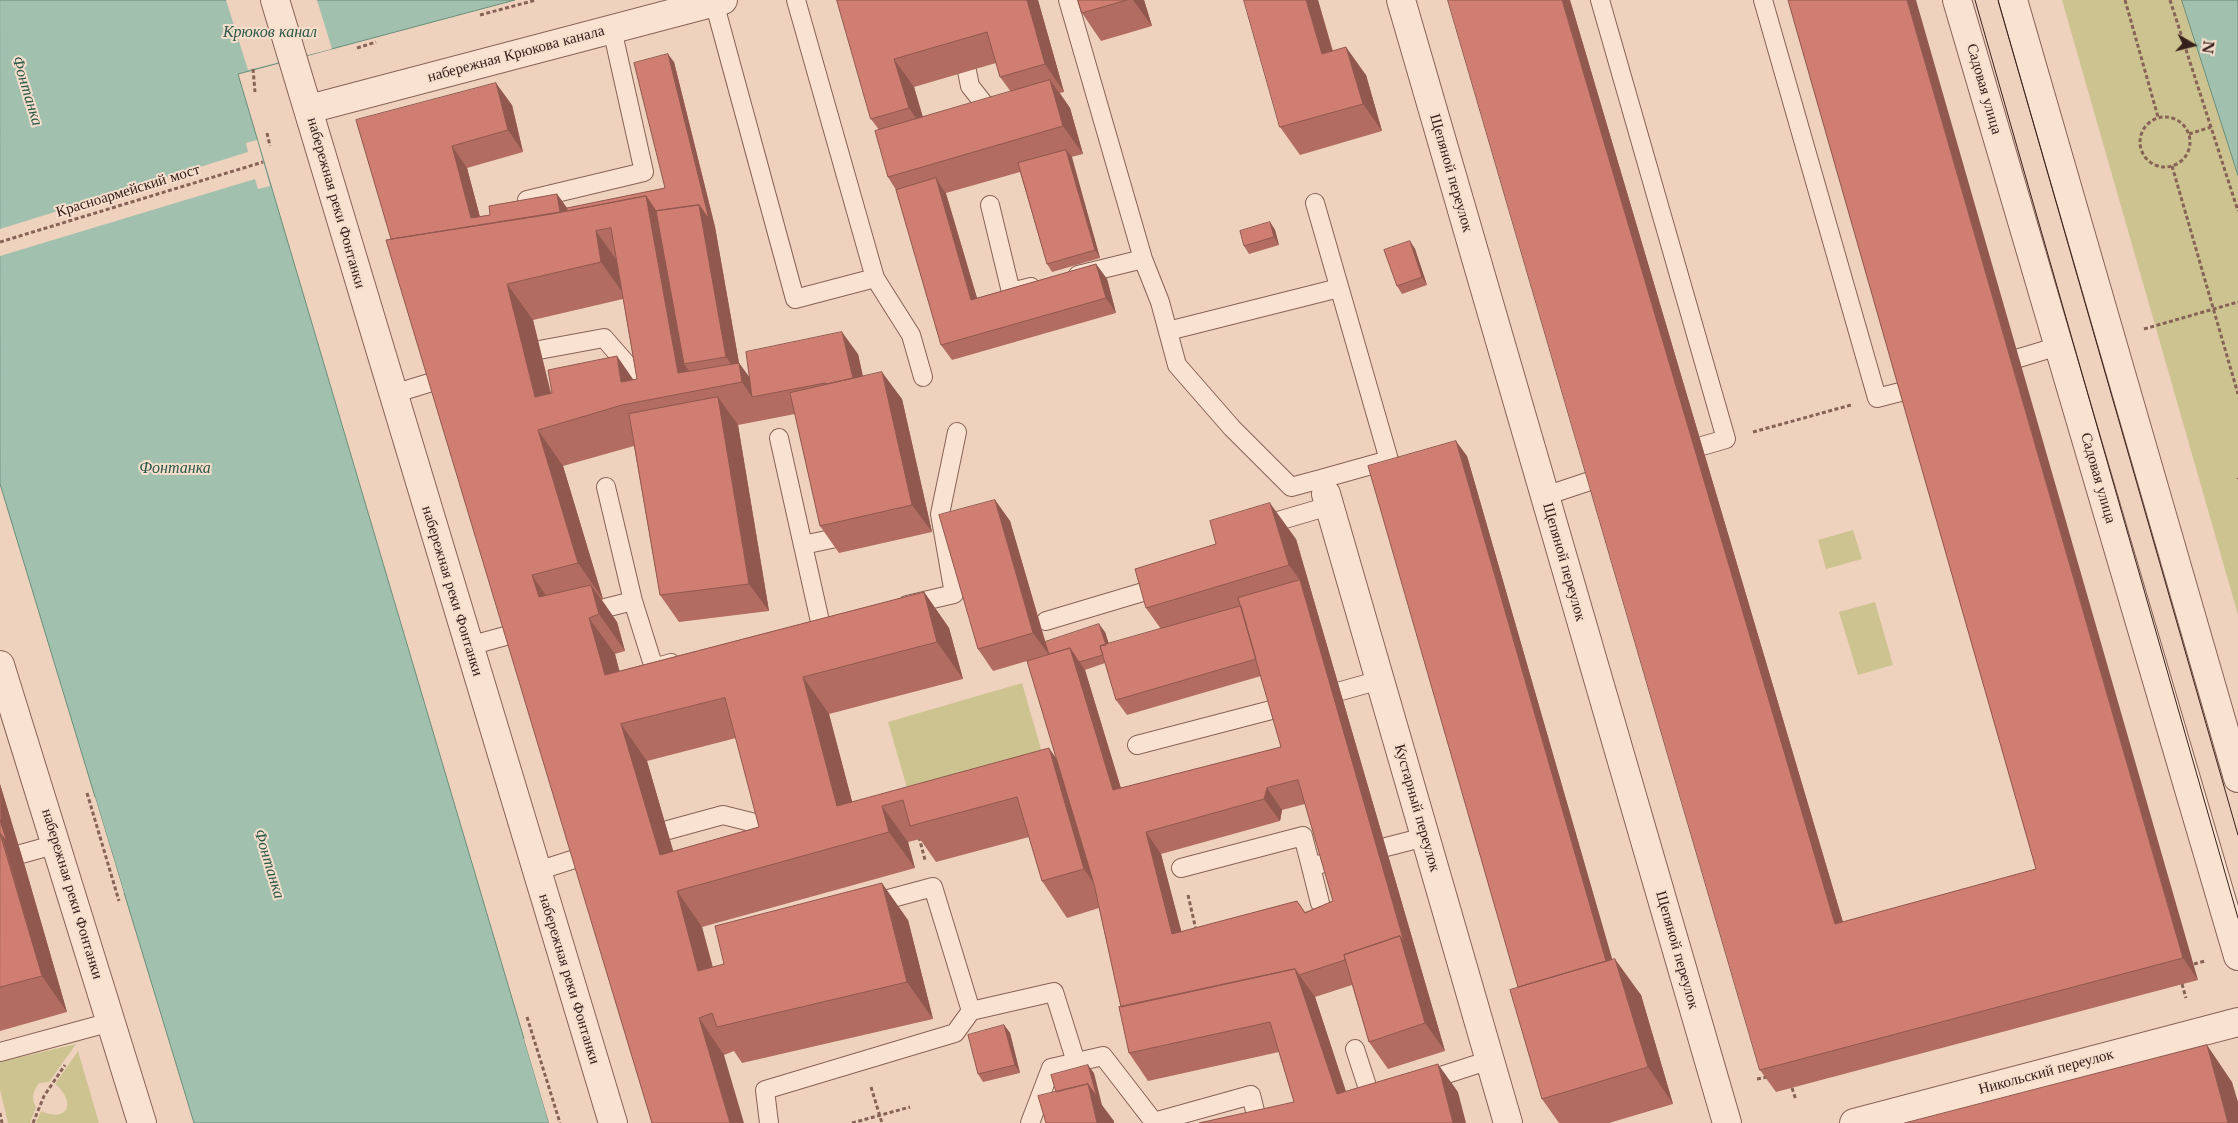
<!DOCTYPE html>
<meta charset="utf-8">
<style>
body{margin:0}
#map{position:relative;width:2238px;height:1123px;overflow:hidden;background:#efd2bd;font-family:"Libre Baskerville",serif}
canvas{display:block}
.north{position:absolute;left:2168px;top:20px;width:50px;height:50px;-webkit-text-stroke:4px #f6decd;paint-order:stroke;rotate:98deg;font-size:14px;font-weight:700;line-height:20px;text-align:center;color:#36201b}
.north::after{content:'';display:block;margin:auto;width:18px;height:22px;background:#36201b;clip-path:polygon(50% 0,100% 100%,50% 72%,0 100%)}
</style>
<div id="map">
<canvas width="2238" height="1123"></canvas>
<div class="north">N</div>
</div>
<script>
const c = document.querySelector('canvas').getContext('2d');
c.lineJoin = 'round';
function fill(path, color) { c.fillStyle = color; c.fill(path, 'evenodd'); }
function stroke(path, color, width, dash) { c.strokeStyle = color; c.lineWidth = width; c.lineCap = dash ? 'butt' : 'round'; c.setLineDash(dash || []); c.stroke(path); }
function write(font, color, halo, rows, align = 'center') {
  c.font = font + ' "Libre Baskerville",serif'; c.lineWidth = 4; c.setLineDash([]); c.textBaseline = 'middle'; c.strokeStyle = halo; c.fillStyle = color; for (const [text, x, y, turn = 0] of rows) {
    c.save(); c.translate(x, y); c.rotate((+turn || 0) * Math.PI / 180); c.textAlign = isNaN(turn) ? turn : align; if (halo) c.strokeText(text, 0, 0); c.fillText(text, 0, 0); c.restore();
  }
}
fill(new Path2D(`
 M2062 0H2182L2238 175V615Z
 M1853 530 1862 559 1826 569 1818 540Z
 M1875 602 1893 665 1858 675 1839 612Z
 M1022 683 1047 770 913 809 888 722Z
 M76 1044 49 1082 39 1083C33 1091 31 1099 36 1107L30 1123H8L0 1090V1062Z
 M78 1051 99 1123H36L41 1111C68 1123 77 1103 55 1084Z`), '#cdc391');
const water = new Path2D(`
 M0 0H515L238 74 549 1123H194L0 484Z
 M2182 0H2238V175Z`);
fill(water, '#a1c0ae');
stroke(water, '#688e7a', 1);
fill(new Path2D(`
 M226 0H317L332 49 248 70Z
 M257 140 270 186 258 189 255 179 0 256V229L248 152 246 143Z
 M95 797 124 893H122L92 798Z
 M526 1038 552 1122V1123H549L524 1039Z`), '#efd2bd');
const service = new Path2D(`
 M796 0 875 278 911 335 923 377
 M1068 0 1143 259 1160 302 1177 365 1232 428 1291 487 1321 479 1326 494
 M1600 0 1726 439 1702 446
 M1763 0 1877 398 1908 390
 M714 2 795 299 875 278
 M967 71 970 86 996 119
 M527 200 644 172 612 29
 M1315 203 1389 460 1321 479
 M990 205 1011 292 1031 287
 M1078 275 1143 259
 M1168 331 1339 288
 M539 350 604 338 652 393
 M2019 358 2059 346
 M393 394 442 379
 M779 438 821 626
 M606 487 633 601
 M1545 496 1596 479
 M1261 526 1329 506
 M803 545 836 538
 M907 605 954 594 940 514 957 432
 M585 613 633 601 654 668 671 663
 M1046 621 1163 586
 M469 646 509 635 517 630
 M1341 691 1380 680
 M1137 745 1279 708
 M668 830 723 815 775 828
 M1386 847 1425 837
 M21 854 57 844
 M1181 868 1303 836 1311 867
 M537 871 578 858 585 854
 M1320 903 1311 867 1321 864
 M971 1011 1054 992 1076 1062
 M1355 1049 1371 1098 1381 1095
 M0 1052 111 1022
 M1422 1082 1490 1060
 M769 1123 765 1090 955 1033 971 1011 933 887 870 904
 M1030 1123 1051 1068 1103 1056 1154 1122 1251 1095 1258 1123`);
const minor = new Path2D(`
 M1401 0 1727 1123
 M309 109 723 0
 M1326 494 1508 1123`);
const tertiary = new Path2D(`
 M275 0 613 1123
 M1957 0 2238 956
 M2013 0 2238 778
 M0 665 142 1123
 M1854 1123 2238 1022`);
stroke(service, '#876256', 20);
stroke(minor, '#876256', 30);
stroke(tertiary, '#876256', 30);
stroke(new Path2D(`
 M2125 0 2158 117
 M2170 0 2238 211
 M480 15 536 0
 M357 48 376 42
 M253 69 255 92
 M2140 142a25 25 0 1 1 50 0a25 25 0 1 1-50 0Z
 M267 133 270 146
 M2189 134 2211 127
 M2172 166 2238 394
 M0 242 263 162
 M2144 329 2238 302
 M1753 432 1851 405
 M2238 478V479
 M87 793 119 901
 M919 837 925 860
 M1188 895 1196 930
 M2194 964 2205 961
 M2182 984 2186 998
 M527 1017 560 1123
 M1757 1079 1768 1077
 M871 1087 882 1123
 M1792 1088 1796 1100
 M0 1113 2 1123
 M33 1123 44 1096 65 1065
 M852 1123 910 1107`), '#876256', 3, [4, 2.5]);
stroke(service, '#fae2d0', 18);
stroke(minor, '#fae2d0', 28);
stroke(tertiary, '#fae2d0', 28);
stroke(new Path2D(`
 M1975 0 2238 918
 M1998 0 2238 835`), '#36201b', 1);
fill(new Path2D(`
 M837 0H1038L1064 92 1060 93 1070 108 1083 154 1071 157 1100 258 1052 272 1047 264 1020 172 946 193 977 298 1096 264 1107 279 1116 313 952 360 941 345 896 190 888 177 879 130 871 119ZM996 63 1000 77 1011 92 923 117 914 87Z
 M1078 0H1144L1152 26 1101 41 1082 13Z
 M1318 0 1333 51 1366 75 1382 131 1300 155 1280 127Z
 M1570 0 1843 922 2036 869 1788 0 2198 980 1776 1092 1760 1070Z
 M674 62 715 227 739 363 750 378 858 354 863 376 902 399 932 532 839 553 820 526 795 414 738 425 769 611 679 622 660 595 634 446 563 466 603 599 602 600 617 622 625 651 615 654 619 671 924 592 949 628 963 679 829 714 852 802 1057 759 1027 661 993 671 978 649 995 500 1010 521 1049 654 1105 632 1109 644 1161 629 1146 608 1296 539 1445 1051 1388 1069 1369 1042 1352 985 1315 997 1346 1092H1458L1294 1102 1279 1052 1148 1081 1129 1053 1121 1007 1099 908 1067 918 1042 881 1029 837 936 862 920 839 908 842 915 868 702 927 713 967 908 920 933 1019 742 1063 734 1051 724 1055 652 1123 356 120 512 105 523 152 467 168 480 217 490 215 557 194 567 208 665 188ZM623 299 637 379 551 393 533 320ZM1105 663 1116 700 1127 715 1261 676 1281 747 1121 788 1085 670ZM736 738 759 827 673 851 647 761ZM1305 804 1333 901 1305 912 1297 901 1181 932 1161 854 1280 821 1282 810Z
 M1270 222 1275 230 1279 245 1249 254 1244 246Z
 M1410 241 1415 249 1427 285 1402 294 1397 286Z
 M1467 456 1612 960 1641 995 1673 1104 1609 1123H1559L1542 1099 1518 987Z
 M0 784 26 870 67 1012 0 1031Z
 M1004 1025 1010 1033 1020 1073 983 1082 978 1074Z`), '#b26c61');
fill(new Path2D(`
 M1027 0H1038L1064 92 1045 64Z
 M1133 0H1144L1152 26Z
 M1306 0H1318L1341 82 1322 54Z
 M1562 0H1570L1850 946 1835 924Z
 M1907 0H1916L2198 980 2183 958Z
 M1346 47 1366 75 1382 131 1363 104Z
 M668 54 674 62 715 227 739 363 762 395 752 397 742 382 741 378 726 357Z
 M894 59 914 87 928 136 909 108Z
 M1050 80 1070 108 1083 154 1063 126Z
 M496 83 512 105 523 152 508 130Z
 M452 146 467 168 486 240 471 218Z
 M1066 150 1072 157 1100 258 1095 250Z
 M936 178 946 194 982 315 971 300Z
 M557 194 572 215 563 228Z
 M646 196 672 233 684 364 700 386 678 373Z
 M1270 222 1275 230 1279 245 1274 237Z
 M596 231 622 268 627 299 601 262Z
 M1410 241 1415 249 1427 285 1422 277Z
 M1096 264 1107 279 1116 313 1106 298Z
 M507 284 533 320 558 424 535 397Z
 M842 332 858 354 869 406 854 384Z
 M617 356 642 392 621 382Z
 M882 372 902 399 932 532 912 505Z
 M718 397 738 425 769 611 749 584Z
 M538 430 563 466 603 599 578 563Z
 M1456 441 1467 456 1624 1000 1613 985Z
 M995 500 1010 521 1049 655 1033 633Z
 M1270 503 1296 539 1445 1051 1425 1023 1400 936 1300 580 1289 565Z
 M532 575 557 612 539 597Z
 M591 585 617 622 625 651 599 614Z
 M924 592 949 628 963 679 937 642Z
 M589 618 615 654 630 711 605 675Z
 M1099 624 1105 632 1114 660 1109 653Z
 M1070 648 1085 670 1128 812 1113 790Z
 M803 677 829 714 862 839 837 806Z
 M621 724 647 761 684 888 660 855Z
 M1049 748 1075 785 1109 905 1084 869Z
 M0 784 26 870 67 1012 42 976 1 833Z
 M1267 788 1282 810 1280 821 1264 799Z
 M882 806 908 842 915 868 889 832Z
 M1146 832 1161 854 1188 956 1172 934Z
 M882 883 908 920 933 1019 907 982Z
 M677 891 702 927 723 1008 698 971Z
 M1615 959 1641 995 1673 1104 1648 1067Z
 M1295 969 1315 997 1356 1122 1337 1094Z
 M699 1018 724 1055 744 1123H730Z
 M1004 1025 1010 1033 1020 1073 1015 1065Z
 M2207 1045 2232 1082 2238 1102V1123H2228Z
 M1438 1064 1458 1092 1466 1123H1453Z
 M1088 1065 1094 1073 1102 1105 1114 1121V1123H1097L1088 1084Z`), '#91584f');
const building = new Path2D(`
 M837 0H1027L1045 64 1000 77 987 32 894 59 909 108 871 119Z
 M1078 0H1127L1082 13Z
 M1244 0H1306L1322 54 1346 47 1363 104 1280 127Z
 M1448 0H1562L1835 924 2036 869 1788 0H1907L2183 958 1760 1070Z
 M668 54 709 219 699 205 656 211 646 196 567 211V208L665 188 634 63Z
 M1050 80 1063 126 888 177 875 131Z
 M496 83 508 130 452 146 471 218 490 215 489 206 557 194 560 212 391 239 356 120Z
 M1066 150 1095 250 1047 264 1018 163Z
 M936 178 971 300 1096 264 1106 298 941 345 896 190Z
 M646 196 678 373 739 363 742 382 622 405 538 430 578 563 532 575 539 597 591 585 599 614 589 618 605 675 924 592 937 642 803 677 837 806 1049 748 1084 869 1042 881 1017 797 910 826 903 800 882 806 889 832 677 891 698 971 724 964 715 926 882 883 907 982 717 1027 712 1013 699 1018 730 1123H652L386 240 552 214ZM611 228 637 379 621 382 617 356 548 370 552 393 535 397 507 284 601 262 596 231ZM725 698 759 827 660 855 621 724Z
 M699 205 726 357 684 364 656 211Z
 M1270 222 1274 237 1244 246 1240 231Z
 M1410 241 1422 277 1397 286 1384 250Z
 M842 332 853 378 826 384 825 383 752 397 746 352Z
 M882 372 912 505 820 526 790 393Z
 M718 397 749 584 660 595 629 414Z
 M1456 441 1606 961 1518 987 1368 466Z
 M995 500 1033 633 978 649 939 515Z
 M1270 503 1289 565 1146 608 1135 569 1216 544 1210 521Z
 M1300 580 1404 942 1400 936 1344 955 1345 960 1299 975 1295 969 1121 1007 1094 884 1027 661 1070 648 1113 790 1281 747 1238 598ZM1298 780 1333 901 1305 913 1297 901 1172 934 1146 832 1264 799 1267 788Z
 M1241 606 1256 659 1116 700 1100 646Z
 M1099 624 1106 645 1100 646 1103 655 1079 662 1070 648 1049 654 1045 642Z
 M0 820 7 842 0 833Z
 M0 833 42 976 0 987Z
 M1400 936 1425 1023 1369 1042 1344 955Z
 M1615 959 1648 1067 1542 1099 1510 990Z
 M1295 969 1337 1094 1438 1064 1453 1123H1199L1294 1102 1270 1022 1129 1053 1119 1007Z
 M1004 1025 1015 1065 978 1074 968 1035Z
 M2207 1045 2228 1123H1905Z
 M1088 1065 1097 1097 1088 1084 1056 1092 1051 1075Z
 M1088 1084 1097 1123H1046L1038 1096Z`);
fill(building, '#cf7e71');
stroke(building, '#91584f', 1);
write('15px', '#36201b', '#f6decd', [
 ["набережная Крюкова канала",516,54,-15],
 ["Садовая улица",1984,89,74],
 ["Щепяной переулок",1451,173,74],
 ["Красноармейский мост",128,191,-17],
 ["набережная реки Фонтанки",336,203,74],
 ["Садовая улица",2098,478,74],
 ["Щепяной переулок",1564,562,74],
 ["набережная реки Фонтанки",452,591,73],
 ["Кустарный переулок",1417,808,74],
 ["набережная реки Фонтанки",72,894,73],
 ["Щепяной переулок",1677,950,74],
 ["набережная реки Фонтанки",569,979,73],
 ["Никольский переулок",2046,1072,-15]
]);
write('italic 16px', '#2a5747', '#f6decd', [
 ["Крюков канал",270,32],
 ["Фонтанка",27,91,73],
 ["Фонтанка",175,468],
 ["Фонтанка",269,864,73]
]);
</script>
